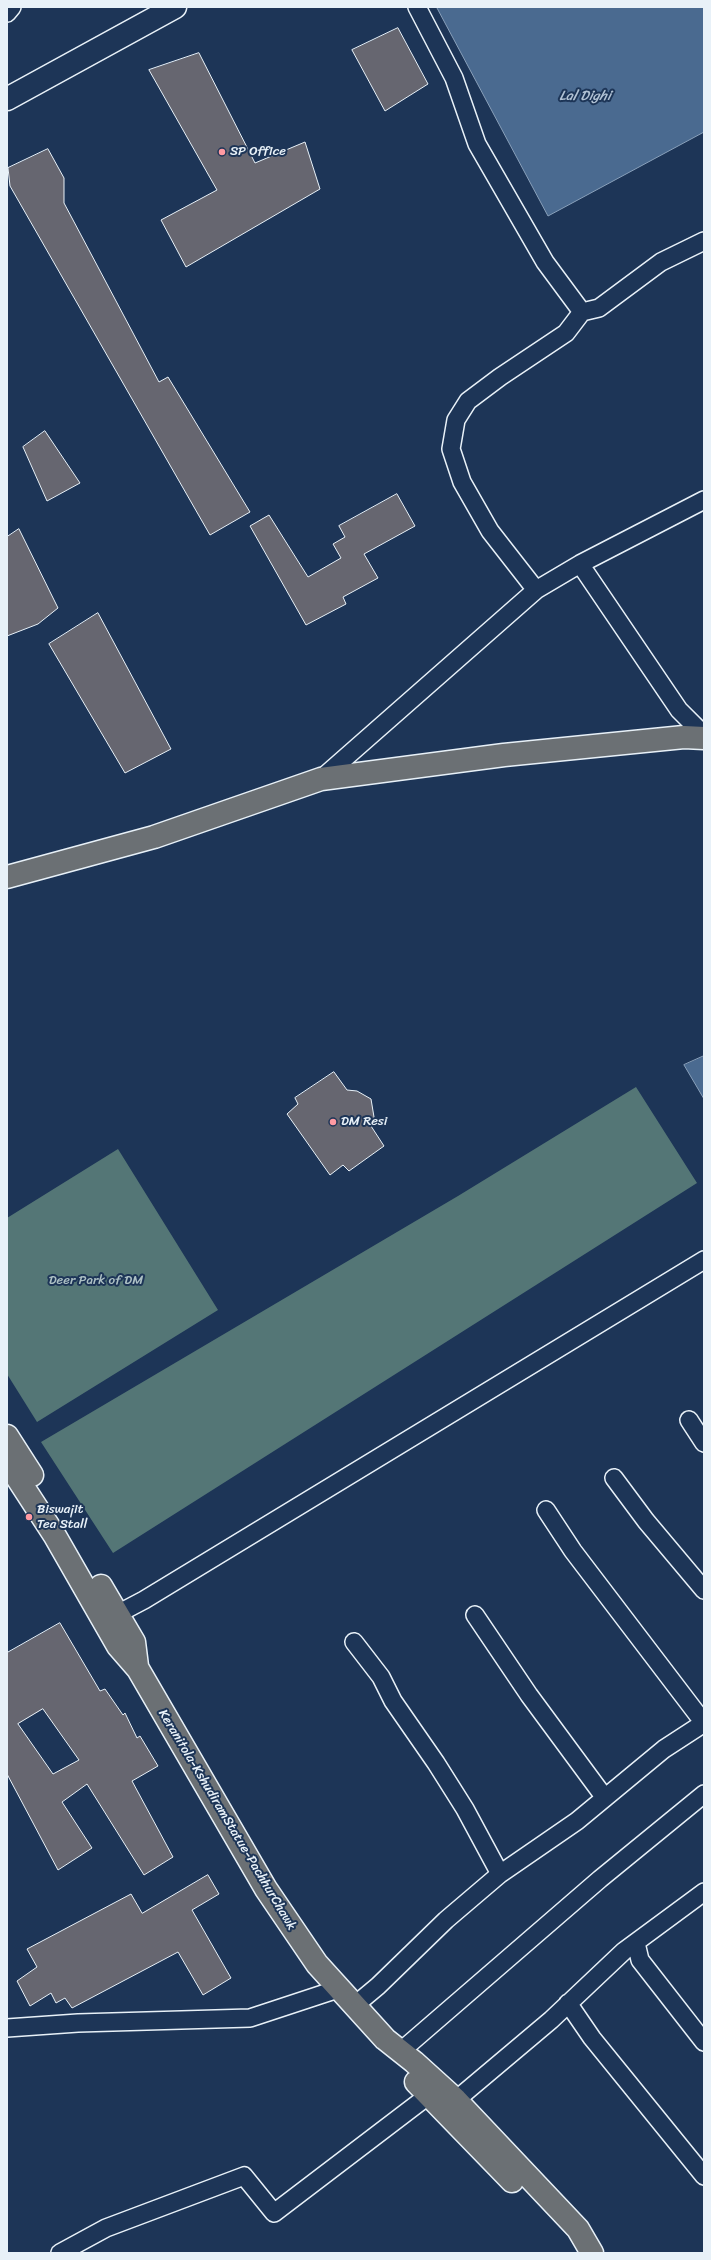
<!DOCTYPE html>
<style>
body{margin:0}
#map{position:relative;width:711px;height:2260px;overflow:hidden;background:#1d3557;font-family:Sriracha,sans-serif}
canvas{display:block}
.frame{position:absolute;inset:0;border:8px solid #e8f1f8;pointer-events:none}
</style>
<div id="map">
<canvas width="711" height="2260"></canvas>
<div class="frame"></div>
</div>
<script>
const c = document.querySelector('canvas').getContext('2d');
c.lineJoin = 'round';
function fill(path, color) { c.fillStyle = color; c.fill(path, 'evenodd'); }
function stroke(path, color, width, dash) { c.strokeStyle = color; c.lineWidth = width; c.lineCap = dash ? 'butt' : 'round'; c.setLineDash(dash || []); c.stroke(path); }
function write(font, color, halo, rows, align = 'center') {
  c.font = font + ' Sriracha,sans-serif'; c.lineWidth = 4; c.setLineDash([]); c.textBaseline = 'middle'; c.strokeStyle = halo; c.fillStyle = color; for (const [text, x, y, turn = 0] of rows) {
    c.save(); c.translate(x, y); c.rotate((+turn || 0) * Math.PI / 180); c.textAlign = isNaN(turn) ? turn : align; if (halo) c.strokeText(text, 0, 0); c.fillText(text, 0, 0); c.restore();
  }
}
fill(new Path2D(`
 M636 1087 697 1183 113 1553 41 1442 458 1196Z
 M118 1149 218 1310 37 1422 7 1374V1218Z`), '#547676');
const water = new Path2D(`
 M440 7H704V132L548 216 437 8Z
 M704 1056V1099L684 1065Z`);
fill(water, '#4a6a90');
stroke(water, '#89a0ba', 1);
const building = new Path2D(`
 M398 28 428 84 385 111 352 50Z
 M199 53 255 163 305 142 320 189 186 267 161 220 217 190 149 70Z
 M48 149 64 178V203L159 382 168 377 250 512 210 535 10 186 8 168Z
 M45 431 80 483 47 501 23 447Z
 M397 494 415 526 364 554 378 578 343 597 346 604 306 625 250 526 269 515 308 577 341 558 333 544 345 537 339 526Z
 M19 529 58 608 38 624 7 636V537Z
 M98 613 171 749 125 773 49 644Z
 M334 1072 347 1090 357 1091 371 1099 374 1117 371 1126 384 1146 349 1171 343 1165 330 1175 287 1114 298 1104 295 1098Z
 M60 1623 100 1691 105 1689 123 1715 125 1713 137 1738 140 1736 158 1766 132 1781 173 1857 144 1875 87 1784 62 1802 92 1848 58 1870 7 1774V1653ZM43 1709 79 1760 53 1774 18 1724Z
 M208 1875 219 1894 192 1910 231 1978 203 1995 178 1952 72 2008 65 1998 56 2003 51 1993 30 2006 17 1981 37 1967 27 1949 131 1894 142 1913Z`);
fill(building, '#666670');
stroke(building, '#e8f1f8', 1);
const street = new Path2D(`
 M417 7 454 78 477 144 545 262 582 312 599 308 661 262 704 241
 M7 13 12 7
 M580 564 679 710 704 735
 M536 590 580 564 704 500
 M321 779 536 590 490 531 462 482 451 449 456 420 468 401 500 377 566 333 582 312
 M689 1420 704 1443
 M614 1478 646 1521 704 1590
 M546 1510 573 1551 704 1723
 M475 1615 529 1695 605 1798
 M108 1619 144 1600 704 1260
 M354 1642 381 1677 393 1701 436 1763 465 1809 500 1874
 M636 1943 640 1960 704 2042
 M568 2003 592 2038 704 2176
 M354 2006 378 1986 446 1920 500 1874 577 1821 664 1749 704 1723
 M7 2028 78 2023 250 2018 338 1989
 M401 2051 600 1879 704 1794
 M456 2100 551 2020 624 1951 704 1892
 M60 2253 106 2228 244 2176 274 2213 429 2095`);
const secondary = new Path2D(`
 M7 99 175 7`);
const primary = new Path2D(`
 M7 877 154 837 321 779 504 755 684 737 704 738
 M7 1436 32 1475
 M7 1462 55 1536 118 1646 138 1669 266 1889 317 1964 385 2039 414 2062 456 2100 578 2229 592 2253
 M101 1586 134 1642 137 1666
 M416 2082 512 2181`);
stroke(street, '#e8f1f8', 20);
stroke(secondary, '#e8f1f8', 25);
stroke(primary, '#e8f1f8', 25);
stroke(street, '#1d3557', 17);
stroke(secondary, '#1d3557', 22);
stroke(primary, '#6b7074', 22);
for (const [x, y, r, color] of [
 [222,152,4,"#ff9aa2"],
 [333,1122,4,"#ff9aa2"],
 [29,1517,4,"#ff9aa2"]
]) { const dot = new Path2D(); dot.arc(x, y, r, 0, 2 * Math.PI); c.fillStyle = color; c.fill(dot); stroke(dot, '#1d3557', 1.5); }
write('13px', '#e8f1f8', '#1d3557', [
 ["SP Office",230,152],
 ["DM Resi",341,1122],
 ["Biswajit",37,1510],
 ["Tea Stall",37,1525]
], 'left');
write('13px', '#adc0c4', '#1d3557', [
 ["Deer Park of DM",96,1281]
]);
write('13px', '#e8f1f8', '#1d3557', [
 ["Keranitola-KshudiramStatue-PachhurChawk",227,1820,59]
]);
write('italic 14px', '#b1c2d4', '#1d3557', [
 ["Lal Dighi",585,96]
]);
</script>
